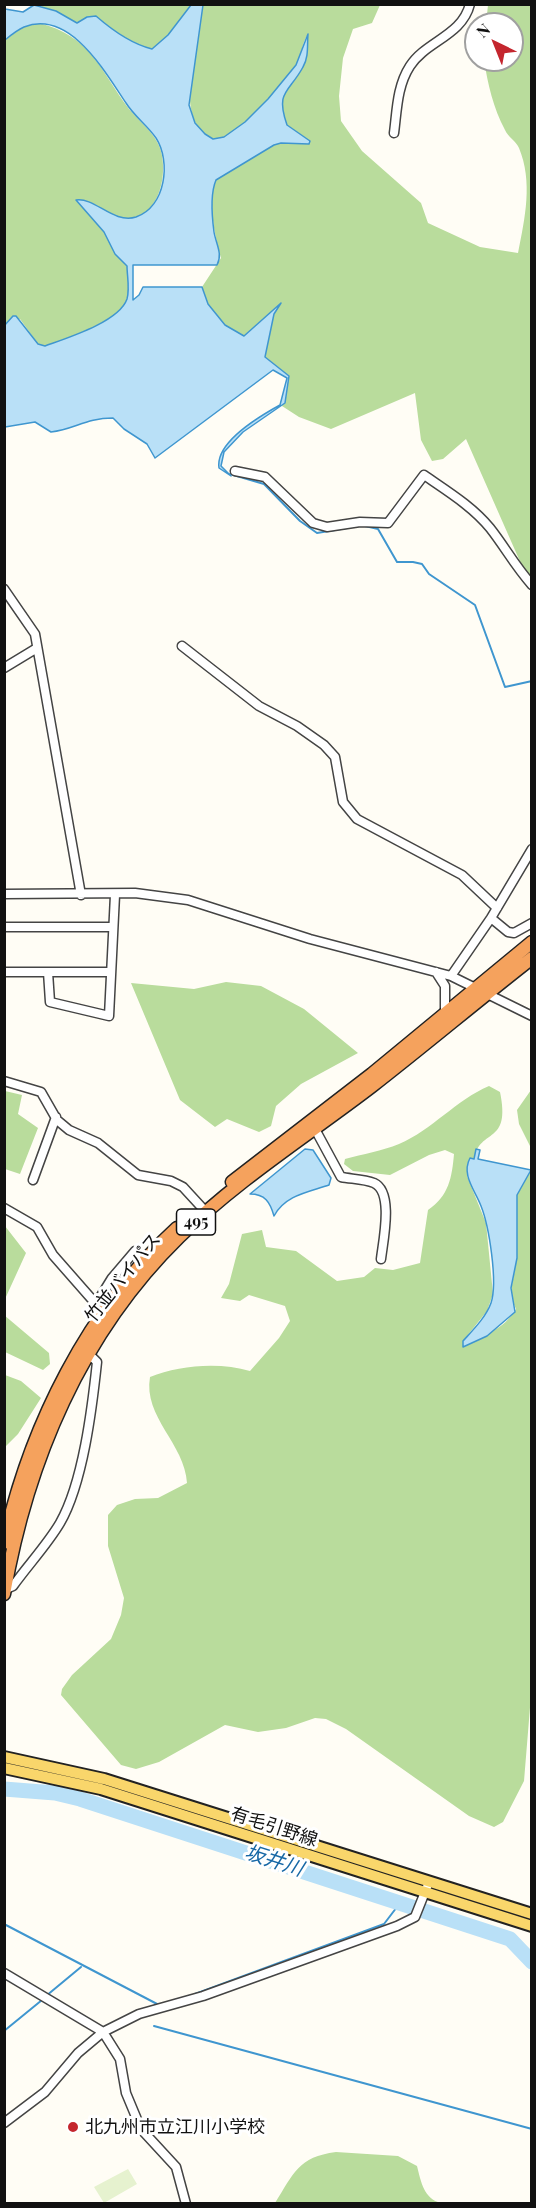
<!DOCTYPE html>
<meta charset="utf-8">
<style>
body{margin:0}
#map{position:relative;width:536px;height:2208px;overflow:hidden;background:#fffdf5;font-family:"Playfair Display",serif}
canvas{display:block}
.frame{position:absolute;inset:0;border:6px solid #111;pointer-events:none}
.north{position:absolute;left:464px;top:12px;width:60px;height:60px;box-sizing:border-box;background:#fff;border:2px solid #a0a0a0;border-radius:50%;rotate:317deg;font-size:16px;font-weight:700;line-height:24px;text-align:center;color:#111}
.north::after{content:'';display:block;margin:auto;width:21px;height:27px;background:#c4262e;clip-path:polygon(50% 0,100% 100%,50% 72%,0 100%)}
</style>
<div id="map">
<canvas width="536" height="2208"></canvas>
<div class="frame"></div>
<div class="north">N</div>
</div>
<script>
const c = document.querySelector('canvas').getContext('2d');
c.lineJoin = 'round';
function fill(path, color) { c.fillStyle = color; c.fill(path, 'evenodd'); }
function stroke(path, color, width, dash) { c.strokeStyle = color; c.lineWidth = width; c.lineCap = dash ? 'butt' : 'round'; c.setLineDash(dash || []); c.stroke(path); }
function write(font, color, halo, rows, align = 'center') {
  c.font = font + ' "Playfair Display","Noto Sans JP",serif'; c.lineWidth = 6; c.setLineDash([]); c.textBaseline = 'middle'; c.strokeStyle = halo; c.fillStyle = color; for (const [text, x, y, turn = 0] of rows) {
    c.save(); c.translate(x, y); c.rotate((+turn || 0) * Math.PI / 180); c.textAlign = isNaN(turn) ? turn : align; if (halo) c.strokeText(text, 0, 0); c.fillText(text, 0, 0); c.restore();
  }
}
fill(new Path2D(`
 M38 5H191L168 35 152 49C132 44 112 30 96 16L87 17 77 23Z
 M203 5H380L372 23 353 29 343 58 339 96 341 121 362 151 421 203 428 223 480 247 518 253C525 218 533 182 519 148 516 141 508 137 505 130 493 107 488 85 484 60H512V24H486L488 5H531V577L522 566 466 439 443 459 432 461 421 440 415 393 331 429 299 417 282 406 289 376 265 357 274 314 281 303 244 336 225 325 208 304 202 287 221 258C215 237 207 201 216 180L274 145 281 143 308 144 310 141 287 125C275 92 289 93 303 67 309 57 307 45 308 34 301 44 302 58 294 68 275 91 253 123 225 136 218 140 210 139 204 134 176 110 196 36 203 5Z
 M39 23C91 36 100 70 129 109 140 122 154 132 160 148 169 174 159 221 124 218 109 217 91 206 77 200L104 232 115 254 127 266C127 276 130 288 127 299 119 322 67 338 45 346L38 344 20 319 8 321 5 326V40L23 27Z
 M226 982 261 986 304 1009 358 1053 301 1084 276 1106 271 1126 259 1132 227 1119 215 1127 180 1100 131 983 194 989Z
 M489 1086 500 1092C511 1146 480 1127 474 1159L468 1161 467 1176 486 1223 493 1294 487 1311 463 1341C485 1336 503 1330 516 1309L510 1296 517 1258V1195L531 1170 532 1683 524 1781 503 1822 494 1827 469 1816 346 1729 326 1719 315 1718 286 1728 258 1732 225 1725 159 1762 136 1769 121 1765 61 1695 62 1689 72 1675 111 1639 121 1615 124 1598 108 1546V1515L117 1505 135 1499 158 1498 187 1483C185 1444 143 1417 150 1377 179 1365 220 1362 250 1371L279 1338 290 1321 285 1306 249 1295 240 1301 221 1298 229 1284 242 1234 262 1230 266 1247 296 1251 337 1281 364 1277 375 1268 393 1270 420 1263 428 1210C449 1196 452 1177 454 1154L445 1150 429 1155 390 1175 353 1171 344 1164 345 1159C363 1154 382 1151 399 1144 432 1130 456 1100 489 1086Z
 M531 1090V1148L519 1124 517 1110Z
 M5 1091 22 1095 18 1114 38 1128 20 1174 5 1169Z
 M5 1226 26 1253 5 1299Z
 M4 1315 49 1353 50 1364 43 1370 5 1352Z
 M5 1375 21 1381 41 1398 18 1434 5 1447Z
 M336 2152 398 2156 417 2166C421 2182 424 2199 441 2203H275C294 2173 298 2157 336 2152Z`), '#b9dc9c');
fill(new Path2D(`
 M128 2169 137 2184 104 2203 94 2187Z`), '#e6f2cf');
const water = new Path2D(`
 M34 5 56 11 77 23 87 17 96 16C112 30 132 44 152 49L168 35 191 5H203L189 105 195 123 205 134 213 139 224 137 245 122 268 99 296 65 308 34C307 45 309 57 303 67 289 93 275 91 287 125L310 141 309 144 281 143 274 145 216 180C210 194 212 217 214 232 216 244 223 254 217 265H133V300L139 295 143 287H202L208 304 225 325 244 336 281 303 274 314 265 357 289 376 285 403 243 432 224 452 221 466 231 476 219 468C215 442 260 416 280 405L287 378 273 370 155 458 147 444 124 429 113 418C86 418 75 429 51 432L35 422 5 427 4 326 13 316H16L38 344 45 346C67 338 119 322 127 299 130 288 127 276 127 266L115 254 104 232 76 200C95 197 113 224 136 217 166 207 171 161 156 138 147 125 134 116 126 103 105 72 70 9 24 27 17 30 11 35 5 40V9L23 12Z
 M305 1149 313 1150 331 1178 329 1185C309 1192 285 1195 274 1216 270 1202 265 1194 250 1194Z
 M476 1149 480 1150 478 1159 531 1170 517 1195V1258L511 1288 515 1312 487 1336 463 1347V1341C473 1330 486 1317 491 1303 498 1282 489 1226 481 1206 475 1190 461 1175 470 1158L474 1159Z`);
fill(water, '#b9e0f7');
stroke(water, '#3f96cf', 1.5);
stroke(new Path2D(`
 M230 474 264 484 300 521 317 533 347 528
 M365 526 378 529 397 562H413L422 564 429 574 475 605 505 687 532 681
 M4 1924 159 2005
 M195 1994 384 1924 400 1903
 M46 1996 81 1967
 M154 2026 532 2129
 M4 2031 42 2000`), '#3f96cf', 2);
stroke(new Path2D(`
 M4 1789 55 1793 80 1799 510 1939 532 1962`), '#b9e0f7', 15);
const minor = new Path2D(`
 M394 133C397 110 397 86 410 66 426 41 462 36 470 4
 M235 471 265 477 313 523 327 527 360 522 388 523 424 475C447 491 472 506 490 528 505 547 515 566 532 585
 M4 589 35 634 81 895
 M182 646 259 706 297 726 324 745 335 757 343 802 357 819 462 875 497 908
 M4 668 37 648
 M4 894 135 893 188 900 310 939 451 976 532 1016
 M491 918 508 932 514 933 532 923
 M4 927H112
 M4 972H111
 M48 972 50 1002 109 1016 115 895
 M436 972 445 986V1012
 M451 976 491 918 532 849
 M4 1081 41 1092 57 1120 69 1130 98 1143 138 1175 171 1181 183 1187 206 1212
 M315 1129 341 1177C351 1179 364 1179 374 1183 394 1192 383 1241 381 1259
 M33 1180 56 1117
 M4 1208 37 1227 53 1255 96 1304 112 1278 135 1251 145 1260
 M4 1590 13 1586C28 1565 47 1545 60 1523 83 1483 92 1409 97 1362L88 1353
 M4 1973 103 2032 120 2059 126 2093 141 2129 176 2167 186 2204
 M4 2123 45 2092 78 2053 103 2032 139 2014 203 1996 397 1926 415 1917 427 1887`);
const major = new Path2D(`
 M4 1757 104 1779 532 1914
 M4 1768 101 1789 532 1926`);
const highway = new Path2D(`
 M232 1182 372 1074 532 942
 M4 1543C30 1426 88 1309 177 1228
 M4 1594C27 1461 81 1333 179 1237 237 1180 308 1135 372 1086 426 1044 478 1000 532 958`);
stroke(minor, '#444', 11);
stroke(major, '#222', 14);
stroke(highway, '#222', 15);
stroke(minor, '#fff', 8);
stroke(major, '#f9d66b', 10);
stroke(highway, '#f5a25d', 12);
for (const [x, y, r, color] of [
 [73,2127,6,"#c4262e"]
]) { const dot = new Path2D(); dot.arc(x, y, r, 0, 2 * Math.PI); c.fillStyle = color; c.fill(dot); stroke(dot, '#fff', 2); }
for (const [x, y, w] of [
 [196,1222,39]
]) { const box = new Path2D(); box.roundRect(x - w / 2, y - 13, w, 26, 4.5); c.fillStyle = '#fff'; c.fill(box); stroke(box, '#111', 1.5); }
write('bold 16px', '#111', null, [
 ["495",196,1222]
]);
write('18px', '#111', '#fff', [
 ["竹並バイパス",123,1278,-51],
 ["有毛引野線",274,1827,18]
]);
write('18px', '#111', '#fff', [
 ["北九州市立江川小学校",85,2127]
], 'left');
write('italic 20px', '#1768a6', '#fff', [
 ["坂井川",274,1861,18]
]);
</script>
